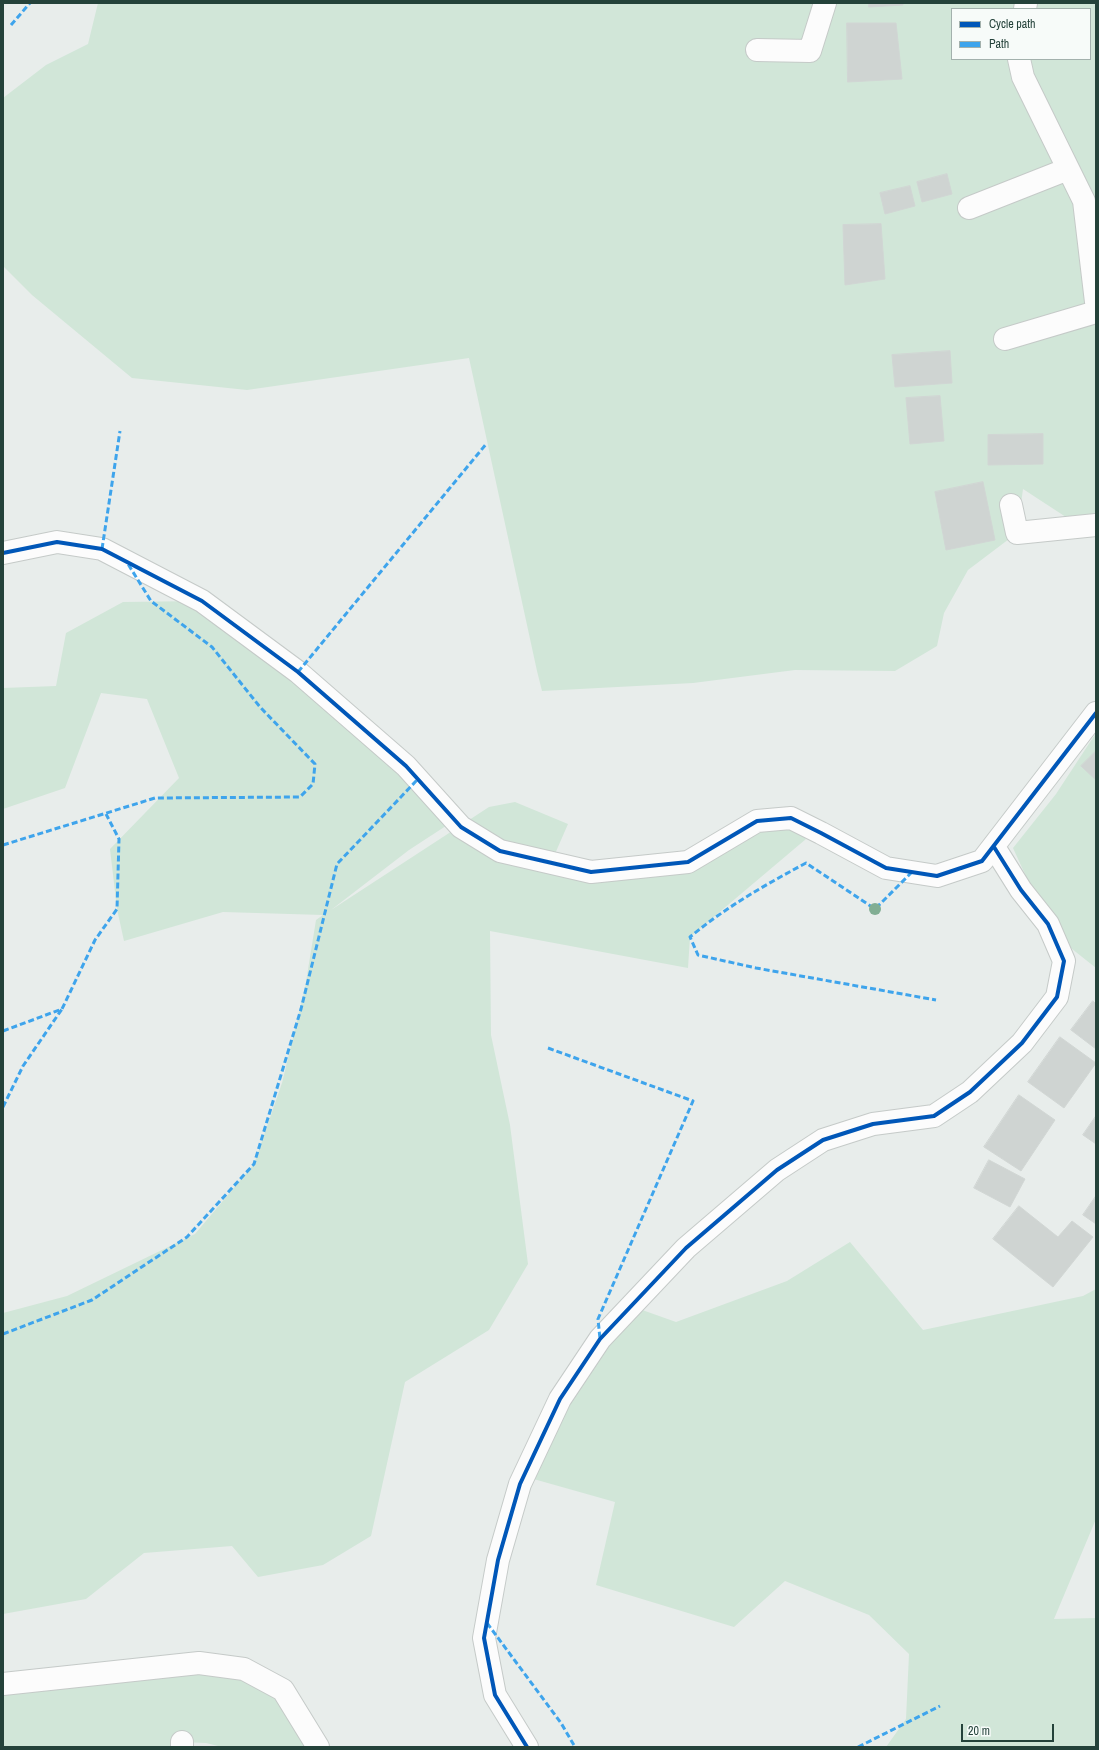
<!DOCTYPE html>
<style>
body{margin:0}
#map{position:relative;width:1099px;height:1750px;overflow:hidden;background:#e8edeb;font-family:"Archivo Narrow",sans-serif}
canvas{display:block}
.frame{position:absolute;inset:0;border:4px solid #24423a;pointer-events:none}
.legend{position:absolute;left:951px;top:8px;width:140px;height:52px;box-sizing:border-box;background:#f7fbf9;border:1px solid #a3b1ad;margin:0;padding:5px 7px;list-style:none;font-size:12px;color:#24423a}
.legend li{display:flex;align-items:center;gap:8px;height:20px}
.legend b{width:20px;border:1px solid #a3b1ad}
.scale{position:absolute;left:961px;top:1724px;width:93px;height:18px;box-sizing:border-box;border:2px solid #24423a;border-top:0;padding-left:5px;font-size:12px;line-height:14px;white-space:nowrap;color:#24423a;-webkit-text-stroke:3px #f7fbf9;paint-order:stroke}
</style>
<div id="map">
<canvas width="1099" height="1750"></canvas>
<div class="frame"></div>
<ul class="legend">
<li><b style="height:5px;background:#0057b8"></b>Cycle path</li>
<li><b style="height:5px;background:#3ea4ec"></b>Path</li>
</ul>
<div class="scale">20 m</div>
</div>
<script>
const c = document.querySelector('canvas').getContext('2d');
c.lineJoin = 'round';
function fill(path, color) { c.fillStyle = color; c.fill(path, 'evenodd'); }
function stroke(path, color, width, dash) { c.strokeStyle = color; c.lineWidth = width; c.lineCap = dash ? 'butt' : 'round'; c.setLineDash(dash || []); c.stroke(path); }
fill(new Path2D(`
 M98 3H1014V9H952V59H1008L1084 201 1095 295V536L1023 489 1017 533 968 570 944 613 937 646 895 671 795 670 693 683 542 691 537 671 469 358 247 390 132 378 32 295 3 266V98L46 65 88 44Z
 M1027 3H1096V240L1024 59H1090V9H1026Z
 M202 601 455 820 409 850 331 910 489 807 515 802 568 824 551 863 682 870 757 821H796L806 839 690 937 688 968 490 931 491 1035 510 1125 528 1264 489 1330 405 1382 371 1536 323 1565 258 1577 232 1546 144 1553 86 1599 3 1614V1313L67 1296 195 1234 254 1164 282 1083 305 988 316 920 323 915 223 912 124 941 117 909 110 849 179 778 147 699 101 693 65 788 3 809V688L56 686 66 633 123 602Z
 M1096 733V968L1052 933 1013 848 1056 794Z
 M850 1242 923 1330 1083 1296 1096 1289V1519L1054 1619 1096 1618V1747H886L906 1719 909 1654 869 1615 785 1581 734 1627 596 1585 615 1502 530 1478 545 1431 631 1306 676 1322 787 1281Z
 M174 1666 259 1677 319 1747H222L206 1743 182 1742 177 1747H3V1678Z`), '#d1e6d8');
const building = new Path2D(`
 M869 3H903V5L869 7Z
 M847 23H896L902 79 848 82Z
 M947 174 952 194 922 202 917 182Z
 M910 186 915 206 885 214 880 193Z
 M881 224 885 279 845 285 843 225Z
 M950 351 952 383 895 387 892 355Z
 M940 396 944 441 910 444 906 398Z
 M1043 434V464L988 465V435Z
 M983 482 995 540 946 550 935 492Z
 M1096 751V780L1081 766Z
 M1093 1001 1096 1004V1049L1071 1030Z
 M1060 1037 1096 1063 1064 1108 1028 1082Z
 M1019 1095 1055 1120 1021 1171 984 1147Z
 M1096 1116V1144L1083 1135Z
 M989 1160 1025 1179 1010 1207 974 1188Z
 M1096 1196V1224L1083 1215Z
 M1019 1206 1058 1237 1072 1221 1093 1237 1053 1287 993 1239Z`);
fill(building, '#cfd4d2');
stroke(building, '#d1d6d4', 1);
const minor = new Path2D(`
 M1025 9 1026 3
 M757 50 810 51 825 3
 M1019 59 1023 77 1084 201 1096 302
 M969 208 1068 169
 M1005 339 1096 312
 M1011 505 1017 533 1096 525
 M3 553 57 542 102 549 202 601 298 672 406 766 461 827 500 851 591 872 688 862 757 821 791 818 821 833 886 868 937 876 982 861 1096 713
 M3 1684 199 1663 244 1669 283 1690 318 1747
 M182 1747V1742
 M527 1747 495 1695 484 1638 498 1560 520 1484 560 1399 600 1339 686 1248 777 1170 823 1140 873 1124 934 1116 970 1092 1022 1043 1057 997 1064 961 1048 924 1021 890 994 847`);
stroke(minor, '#c5cac8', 24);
stroke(minor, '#fcfcfc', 22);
stroke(new Path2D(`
 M11 25 30 3
 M102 549 120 431
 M298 672 487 443
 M3 845 155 798 300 797 313 784 315 764 260 707 212 647 151 601 128 564
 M912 872 875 909 806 863C765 885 726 907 690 937L698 955 756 968 936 1000
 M3 1031 62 1009 95 940 117 909 119 839 106 814
 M548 1048 693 1101 598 1319 600 1339
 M3 1107 23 1066 62 1009
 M3 1334 92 1300 187 1237 254 1164 301 1009 337 864 418 779
 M487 1623 561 1723 575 1747
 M858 1747 940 1706`), '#3ea4ec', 3, [6, 3]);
stroke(new Path2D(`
 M3 553 57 542 102 549 202 601 298 672 406 766 461 827 500 851 591 872 688 862 757 821 791 818 821 833 886 868 937 876 982 861 1096 713
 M527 1747 495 1695 484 1638 498 1560 520 1484 560 1399 600 1339 686 1248 777 1170 823 1140 873 1124 934 1116 970 1092 1022 1043 1057 997 1064 961 1048 924 1021 890 994 847`), '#0057b8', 4);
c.fillStyle = '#81ae93';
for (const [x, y] of [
 [875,909]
]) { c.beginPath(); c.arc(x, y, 6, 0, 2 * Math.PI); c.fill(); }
</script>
